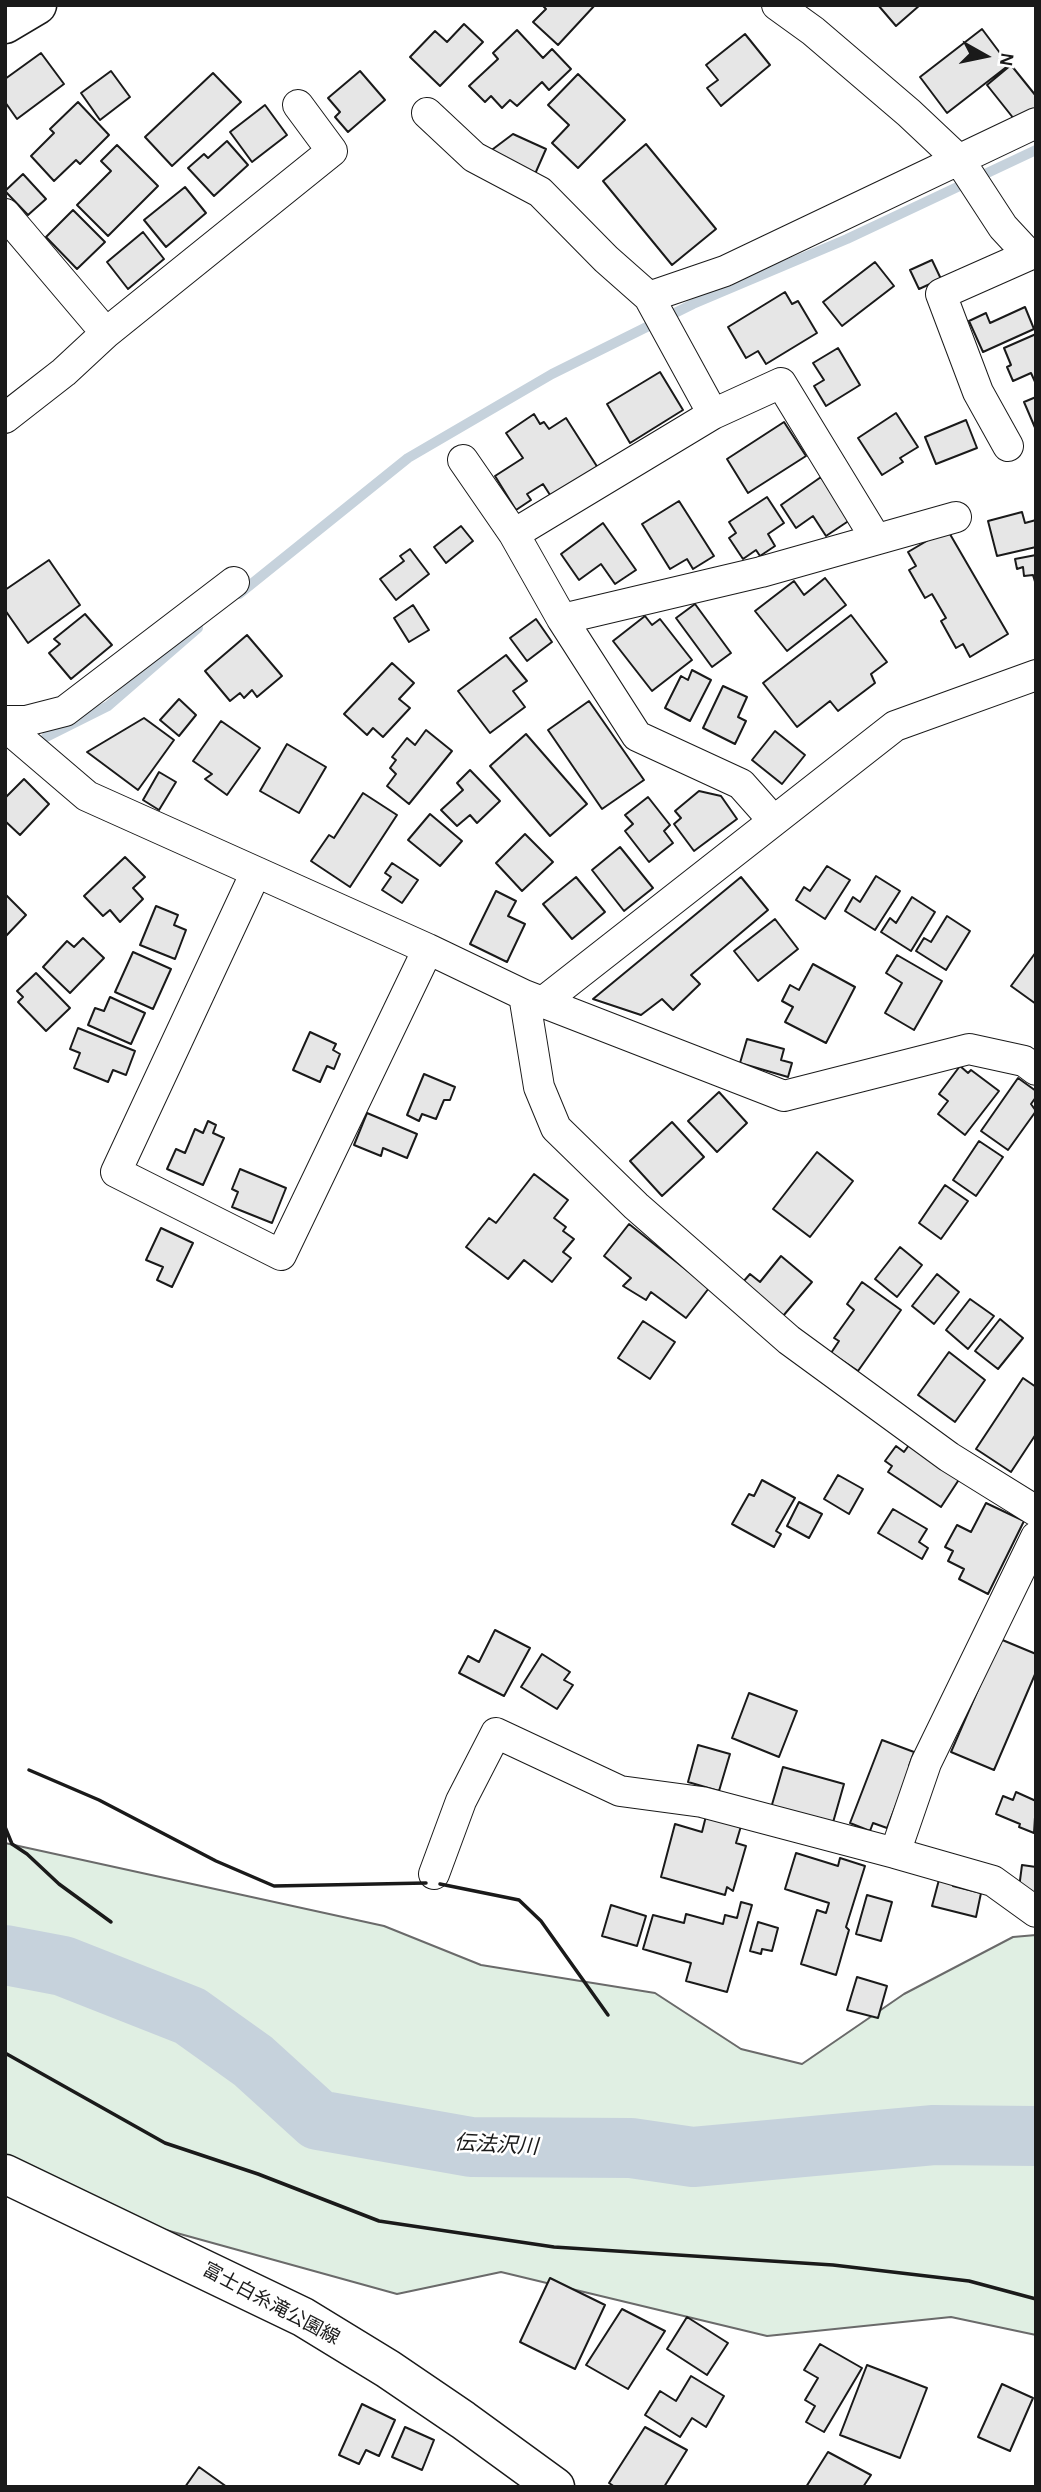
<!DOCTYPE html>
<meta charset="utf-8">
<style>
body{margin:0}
#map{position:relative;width:1041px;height:2492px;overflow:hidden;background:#fff;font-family:"Alegreya Sans",sans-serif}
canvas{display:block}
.frame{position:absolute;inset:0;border:7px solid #1a1a1a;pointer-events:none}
.north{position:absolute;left:950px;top:21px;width:70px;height:70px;-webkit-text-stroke:5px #fff;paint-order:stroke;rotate:99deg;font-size:19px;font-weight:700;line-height:28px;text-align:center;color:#1a1a1a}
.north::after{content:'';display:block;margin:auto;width:24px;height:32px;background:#1a1a1a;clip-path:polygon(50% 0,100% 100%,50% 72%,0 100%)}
</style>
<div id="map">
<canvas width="1041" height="2492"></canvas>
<div class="frame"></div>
<div class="north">N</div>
</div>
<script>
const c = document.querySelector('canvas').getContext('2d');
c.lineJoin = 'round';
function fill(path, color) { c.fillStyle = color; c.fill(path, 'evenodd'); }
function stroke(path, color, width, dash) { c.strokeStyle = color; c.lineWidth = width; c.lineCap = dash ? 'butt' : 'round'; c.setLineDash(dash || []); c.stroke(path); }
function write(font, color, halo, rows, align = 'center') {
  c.font = font + ' "Alegreya Sans","Noto Sans JP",sans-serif'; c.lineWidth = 5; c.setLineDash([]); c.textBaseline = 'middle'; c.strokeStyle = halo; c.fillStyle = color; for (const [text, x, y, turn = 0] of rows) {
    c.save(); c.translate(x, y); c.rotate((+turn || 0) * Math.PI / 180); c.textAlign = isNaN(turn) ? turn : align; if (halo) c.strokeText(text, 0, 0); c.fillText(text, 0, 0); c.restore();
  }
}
const green = new Path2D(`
 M5 1843 384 1926 481 1965 655 1993 741 2049 802 2064 904 1994 1013 1937 1036 1935V2335L951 2317 767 2336 501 2272 397 2294 61 2201 5 2159Z`);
fill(green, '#e0efe3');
stroke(green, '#6a6a6a', 2);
stroke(new Path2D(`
 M239 594 408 458 552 374 693 304 847 239 1036 150
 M46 737 108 706 198 628`), '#c6d2dc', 10);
stroke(new Path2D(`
 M5 1955 63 1966 190 2016 253 2061 318 2120 471 2147 631 2148 693 2157 934 2135 1036 2136`), '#c6d2dc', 60);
const building = new Path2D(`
 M542 5H595L558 45 533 22 546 9Z
 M878 5H920L896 26Z
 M464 24 483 42 440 86 410 57 435 31 447 42Z
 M982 29 1009 65 947 113 920 77Z
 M517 30 543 58 552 49 571 69 549 90 542 82 517 106 510 100 502 108 491 96 485 102 469 86 498 59 493 53Z
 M745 34 770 65 721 106 707 88 718 80 706 65Z
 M41 53 64 84 17 119 5 102V79Z
 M1011 65 1036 96V119L1022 129 987 85Z
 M111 71 130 97 100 120 81 93Z
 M360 71 385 100 348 132 335 117 340 112 328 98Z
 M213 73 241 102 172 166 145 137Z
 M578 74 625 120 578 168 552 143 569 125 548 105Z
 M78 102 109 135 80 164 76 160 54 181 31 156 54 133 50 129Z
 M265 105 287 135 252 162 230 132Z
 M513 134 546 149 535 174 489 152Z
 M227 141 248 165 214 196 188 168 204 154 208 158Z
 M646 144 716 229 672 265 603 181Z
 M117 145 158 186 108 236 77 205 111 171 101 161Z
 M23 174 46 199 28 215 5 191Z
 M185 187 206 213 166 247 144 220Z
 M73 210 105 242 77 269 46 237Z
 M143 232 164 259 128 289 107 262Z
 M932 260 941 279 919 289 910 270Z
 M875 262 894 286 842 326 823 302Z
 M785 292 792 304 798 301 817 333 766 364 758 351 746 358 728 327Z
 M1025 307 1034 329 983 352 969 321 986 313 990 323Z
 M1036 334V384L1031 373 1013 381 1007 367 1011 365 1004 348Z
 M838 348 860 385 826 406 814 386 824 380 813 363Z
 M660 372 683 410 630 443 607 404Z
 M1036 397V430L1024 402Z
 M896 413 918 447 900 458 903 462 882 475 858 438Z
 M534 414 540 424 544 422 549 429 566 418 598 468 552 498 543 484 527 494 531 500 516 510 495 476 523 458 506 433Z
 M966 420 977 448 936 464 925 437Z
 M784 422 806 456 748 493 727 459Z
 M821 477 850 520 826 536 813 516 796 528 781 505Z
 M767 497 784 523 768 534 775 546 760 556 756 550 743 559 729 538 736 533 729 522Z
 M679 501 714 556 693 569 687 559 670 569 642 524Z
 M1022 512 1025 523 1036 520V547L997 556 988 521Z
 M603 523 636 570 615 584 601 564 579 580 561 554Z
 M461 526 473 541 446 563 434 547Z
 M947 529 1008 634 970 657 963 644 956 648 941 621 946 618 932 594 925 598 909 570 916 566 908 552Z
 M410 549 429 574 396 600 380 579 404 561 400 556Z
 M1036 555V585L1033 575 1024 576 1023 567 1017 569 1015 559Z
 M49 560 80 605 28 643 5 610V590Z
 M825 578 846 605 787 651 755 611 794 581 804 595Z
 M695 604 731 653 712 667 676 618Z
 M413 605 429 630 409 642 394 618Z
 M85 614 112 645 71 679 49 653 60 644 54 639Z
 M851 615 887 662 871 674 875 683 838 711 830 701 797 727 763 683Z
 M645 616 652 625 660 619 692 660 652 691 613 641Z
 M536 619 552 642 527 661 510 638Z
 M247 635 282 676 257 697 252 690 244 698 240 693 230 701 205 671Z
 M506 655 527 681 513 691 525 707 490 733 458 691Z
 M392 663 414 683 399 699 410 708 383 737 373 728 367 735 344 714Z
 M692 670 711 680 690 721 665 708 681 676 688 680Z
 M723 686 747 697 738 717 746 721 735 744 703 728Z
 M179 699 196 715 179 736 160 720Z
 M589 701 644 780 602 809 548 730Z
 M144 718 174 740 138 790 87 752Z
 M221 721 260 748 227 795 205 779 212 774 193 761Z
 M426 730 452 751 409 804 387 786 396 774 390 768 396 760 392 757 407 738 415 745Z
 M775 731 805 755 782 784 752 760Z
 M526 734 587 804 550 836 490 766Z
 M287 744 326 767 299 813 260 791Z
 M470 770 500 801 477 823 470 815 457 826 441 810 463 790 457 783Z
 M159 772 176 782 159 810 143 800Z
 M24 779 49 804 20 835 5 821V798Z
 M699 791 721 796 737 819 694 851 674 824 681 818 675 811Z
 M363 793 397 815 350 887 311 861 329 835 334 838Z
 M648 797 670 825 664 831 673 843 649 862 625 831 633 824 625 815Z
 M430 814 462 841 440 866 408 840Z
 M525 834 553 862 522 891 496 863Z
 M620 847 653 888 624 911 592 870Z
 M125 857 145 877 133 888 143 899 120 922 110 910 103 916 84 896Z
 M392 863 418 880 402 903 382 890 391 877 385 873Z
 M827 866 850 880 825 919 796 900 804 887 810 891Z
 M876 876 900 891 875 930 845 911 853 897 860 902Z
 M576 877 605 912 572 939 543 904Z
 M741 877 768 910 691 975 700 984 673 1010 662 999 641 1015 593 999Z
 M496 891 516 901 508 916 525 924 507 962 470 944Z
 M5 894 26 915 5 937Z
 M912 897 935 912 911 951 881 932 890 918 896 923Z
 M156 906 178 915 174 925 186 930 175 959 140 945Z
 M947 916 970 931 946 970 916 951 924 938 931 942Z
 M775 919 798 949 758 981 734 951Z
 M83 938 104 958 70 993 43 967 67 941 74 947Z
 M133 952 171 969 153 1009 115 992Z
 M1036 952V1004L1011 986Z
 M897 955 942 981 914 1030 885 1013 902 983 886 973Z
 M813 964 855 987 826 1043 785 1022 793 1007 782 1001 790 985 799 990Z
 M36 973 70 1008 46 1031 18 1002 23 997 17 991Z
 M110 997 145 1013 131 1044 88 1025 95 1008 104 1011Z
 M78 1028 135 1051 126 1075 113 1070 108 1082 74 1068 80 1053 70 1049Z
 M310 1032 336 1044 333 1050 340 1054 334 1069 327 1066 320 1082 293 1070Z
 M747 1039 784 1049 781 1060 792 1063 788 1077 740 1063Z
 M960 1066 968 1073 971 1070 999 1091 965 1135 938 1114 948 1101 939 1094Z
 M424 1074 455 1087 450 1100H444L436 1119 422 1114 419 1121 407 1115Z
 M1018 1078 1036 1091V1097L1031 1104 1036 1111 1008 1150 981 1131Z
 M719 1092 747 1123 717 1152 688 1121Z
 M367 1113 417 1134 407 1158 383 1148 381 1156 354 1145Z
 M208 1121 216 1125 213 1133 224 1138 203 1185 167 1169 176 1149 185 1153 195 1129 203 1133Z
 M672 1122 704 1157 662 1196 630 1161Z
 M979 1141 1003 1157 976 1196 953 1180Z
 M817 1152 853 1181 810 1237 773 1209Z
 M240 1169 286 1188 272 1223 232 1207 238 1192 232 1189Z
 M534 1174 568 1200 554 1218 566 1227 563 1231 574 1239 563 1252 571 1258 552 1282 524 1260 508 1279 466 1247 489 1218 496 1223Z
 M945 1185 968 1201 941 1239 919 1223Z
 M629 1224 709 1288 686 1318 651 1292 646 1300 623 1286 631 1278 604 1256Z
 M161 1228 193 1243 172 1287 157 1280 163 1267 146 1260Z
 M900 1247 922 1265 897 1297 875 1279Z
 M781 1256 812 1282 783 1316 743 1282 750 1274 760 1282Z
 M937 1274 959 1292 934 1324 912 1306Z
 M862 1282 901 1310 858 1371 831 1353 839 1341 834 1338 854 1310 847 1304Z
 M970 1299 994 1316 968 1349 946 1330Z
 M1000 1319 1023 1338 998 1369 975 1351Z
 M643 1321 675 1342 650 1379 618 1358Z
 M949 1352 985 1380 955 1422 918 1395Z
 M1023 1378 1036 1387V1434L1011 1472 976 1449Z
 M909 1445 960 1478 941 1507 888 1472 892 1466 885 1461 896 1446 904 1452Z
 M838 1475 863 1489 849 1514 824 1499Z
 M762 1480 795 1498 776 1531 781 1534 774 1547 732 1524 749 1494 754 1496Z
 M799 1502 822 1514 809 1538 787 1526Z
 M986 1503 1024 1521 988 1594 959 1579 964 1569 948 1561 953 1551 945 1547 957 1525 971 1532Z
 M893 1509 927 1529 919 1542 928 1548 922 1559 878 1533Z
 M495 1630 530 1648 504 1696 459 1673 468 1656 479 1662Z
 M1000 1639 1036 1654V1672L994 1770 951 1752Z
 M542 1654 570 1672 564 1680 573 1685 557 1709 521 1687Z
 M749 1693 797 1711 779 1757 732 1738Z
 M882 1740 914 1752 909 1766 916 1769 907 1777 887 1828 873 1823 870 1831 850 1823Z
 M698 1745 730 1754 719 1791 688 1782Z
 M783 1767 844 1784 832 1826 771 1808Z
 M1016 1792 1036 1801 1034 1833 1019 1827 1020 1824 996 1814 1003 1796 1013 1800Z
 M706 1816 741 1826 736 1843 746 1846 733 1891 727 1887 725 1895 661 1877 675 1824 702 1832Z
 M796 1853 838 1866 840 1858 865 1866 846 1927 849 1930 836 1975 801 1964 817 1910 826 1913 829 1903 785 1889Z
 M1022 1865 1036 1867V1897L1019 1888Z
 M940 1876 955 1880 953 1886 981 1893 976 1917 932 1906Z
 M867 1895 892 1902 881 1941 856 1934Z
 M741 1902 752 1905 727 1992 686 1981 691 1963 643 1949 653 1915 684 1923 686 1914 723 1924 725 1915 737 1918Z
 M611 1905 646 1916 637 1946 602 1936Z
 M758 1922 778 1928 772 1951 762 1949 761 1954 750 1951Z
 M857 1977 887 1986 878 2018 847 2010Z
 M550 2278 605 2305 575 2369 520 2342Z
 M622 2309 665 2331 628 2389 586 2365Z
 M687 2317 728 2343 707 2375 667 2349Z
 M820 2344 862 2368 824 2432 806 2422 815 2406 805 2400 818 2378 804 2370Z
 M867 2365 927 2388 900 2458 840 2435Z
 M691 2376 724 2396 706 2427 692 2418 680 2437 645 2415 660 2391 676 2401Z
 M1002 2384 1033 2398 1010 2451 978 2437Z
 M362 2404 395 2420 379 2456 366 2450 359 2464 339 2455Z
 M405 2427 434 2440 422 2470 392 2457Z
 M645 2427 687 2450 664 2487H615L609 2483Z
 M828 2452 871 2475 863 2487H806Z
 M199 2467 227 2487H185Z`);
fill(building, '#e6e6e6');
stroke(building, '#1a1a1a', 2);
const street = new Path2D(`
 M777 5 813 31 909 113 960 161 1003 227 1029 255 941 294 978 392 1008 446
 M427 113 474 157 540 192 606 259 649 297 713 414
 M5 214 106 333
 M649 297 725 271 1036 123
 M5 418 64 372 106 333 332 151 298 105
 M463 460 514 534
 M562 619 761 572 956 517
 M5 721H26L65 711 234 582
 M5 726 87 796 428 949 524 995 784 1096 969 1049 1024 1061 1036 1070
 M773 820 741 784 637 736 562 619 514 534 713 414 781 383 876 539
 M256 872 116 1172 281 1255 428 949
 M524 995 539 1087 556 1128 636 1206 789 1340 949 1457 1036 1511
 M544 1001 895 726 1036 675
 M895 1853 993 1881 1036 1912
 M434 1874 461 1801 496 1733 620 1791 702 1802 895 1853 926 1763 1036 1537`);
const secondary = new Path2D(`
 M5 24 37 5`);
const primary = new Path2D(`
 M5 2174 303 2317 388 2369 463 2420 555 2487`);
stroke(street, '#1a1a1a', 32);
stroke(secondary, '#1a1a1a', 41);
stroke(primary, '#1a1a1a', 41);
stroke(street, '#fff', 30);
stroke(secondary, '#fff', 38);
stroke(primary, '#fff', 38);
stroke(new Path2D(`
 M29 1770 99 1800 216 1861 274 1886 426 1883
 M5 1827 12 1844 27 1854 59 1884 111 1922
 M440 1884 519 1900 541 1921 608 2015
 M5 2053 165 2143 258 2174 379 2221 554 2247 833 2265 969 2281 1036 2299`), '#1a1a1a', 3.5);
write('19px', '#1a1a1a', '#fff', [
 ["富士白糸滝公園線",271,2304,28]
]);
write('italic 21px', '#1a1a1a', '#fff', [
 ["伝法沢川",496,2145,3]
]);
</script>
